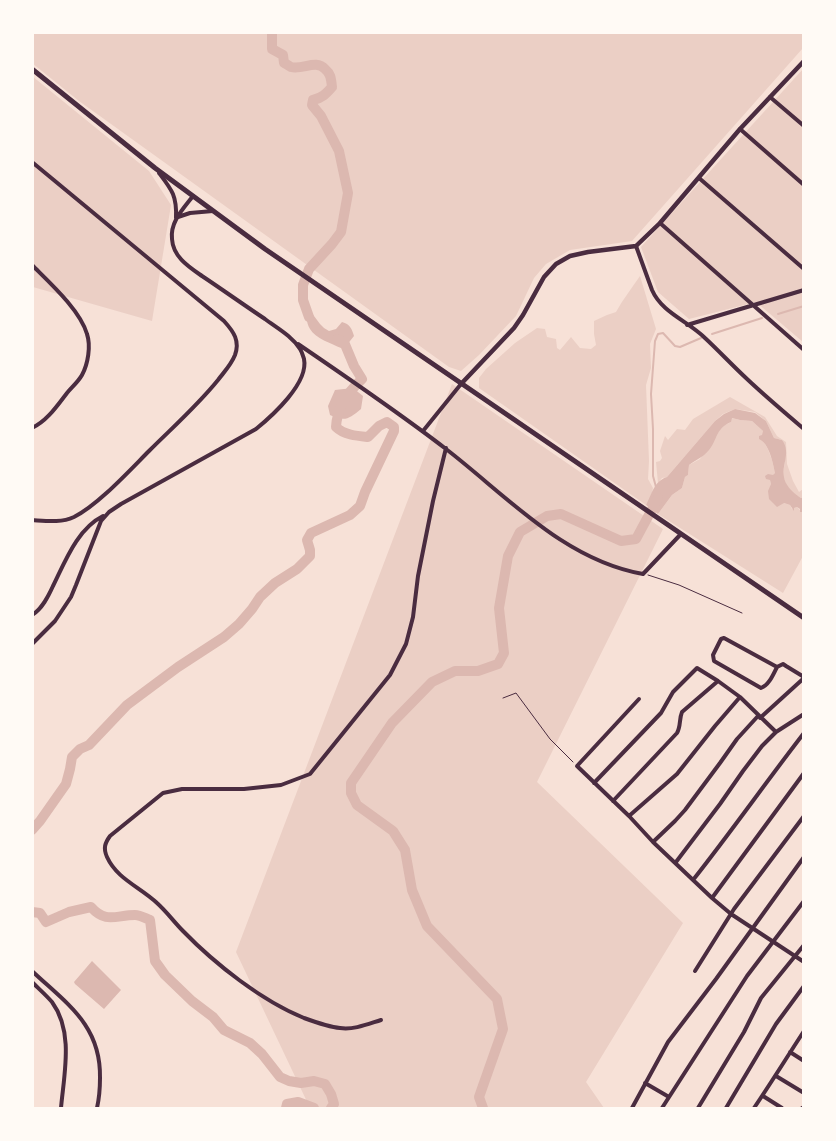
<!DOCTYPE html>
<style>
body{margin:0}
#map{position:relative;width:836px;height:1141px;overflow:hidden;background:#f7e1d7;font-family:Inter,sans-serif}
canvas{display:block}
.frame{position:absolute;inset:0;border:34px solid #fffaf5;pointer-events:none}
</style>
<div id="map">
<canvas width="836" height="1141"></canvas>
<div class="frame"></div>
</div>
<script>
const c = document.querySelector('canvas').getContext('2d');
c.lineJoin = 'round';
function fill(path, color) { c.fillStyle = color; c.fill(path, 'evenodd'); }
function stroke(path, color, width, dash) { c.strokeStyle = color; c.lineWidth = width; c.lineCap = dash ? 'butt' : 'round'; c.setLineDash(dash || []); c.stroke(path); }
fill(new Path2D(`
 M803 32V48L632 241 570 250 546 264 534 278 516 316 479 355 461 371 449 367 79 101 32 63 33 32Z
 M803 69V342L756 302 689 319 658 292 641 247Z
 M32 76 149 171 171 205 152 321 33 287Z
 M640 276 656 329 650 344 651 368 646 385 649 461 648 479 653 488 651 497 646 505 479 388V378L486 369 515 343 537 328 545 329 547 337 556 339 557 348 560 350 571 337 580 348 591 349 596 345 594 334V321L607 315 616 312C623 299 632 288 640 276Z
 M452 384 663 529 537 782 683 923 586 1082 604 1108H310L236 952Z
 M730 397 765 417 777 436 786 442 787 464 793 481 799 492 803 489V497L801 498 792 492 787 486 783 476 786 451 782 440 774 438 766 421 755 412 735 409 723 414 715 421 667 477 662 478 658 483 656 462 660 461 662 458 660 451 665 436 668 440 677 429 685 430 693 419Z
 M731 418 740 420 752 421 763 431 762 440C769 448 773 462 775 473L770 480 771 484 770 489 784 503 790 505 792 509 797 507 802 512H803V556L783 593 658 514 672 495 682 488 685 477 688 475 689 465 700 459 719 430 725 425 731 422Z`), '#ebcfc5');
fill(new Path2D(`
 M305 305 314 316 320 324 324 328 329 331 336 329 342 322C350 324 352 329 354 336L346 346 341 348C332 344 315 338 310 329 306 323 306 312 305 305Z
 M353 388 363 396 361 409C349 419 345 422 330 415L328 406 335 390Z
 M735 409 755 413 766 421 774 438 782 440C796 459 767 475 801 498L803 497V512H800V509L797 507 794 508V511L790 505 784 503 777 507 769 499 768 491 771 484 770 480 766 479 765 476 768 474 773 475 775 473C773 463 769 443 759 439V436L762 435 763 431 752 421 740 420 732 418 731 422C715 429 718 439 709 450 702 458 697 459 689 465L688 475 685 477 682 488 672 495 658 514 646 505C652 494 654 481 667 477L715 421 724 414Z
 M92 961 121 990 104 1009 75 984 74 982Z`), '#dcb8b0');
stroke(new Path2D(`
 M778 314 804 306
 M712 334 762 318
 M656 487 653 476V429L651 394 655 341 658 334 663 333 675 346 680 347 701 338`), '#dcb8b0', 2);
stroke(new Path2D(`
 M272 32V49L283 55 284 63C287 64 289 66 291 67 303 70 316 59 325 69 331 74 331 79 332 87 326 94 322 98 313 100L312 105 321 116 339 151 348 193 341 232 332 244 309 269 303 285V300L309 317
 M32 830 40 821 66 784 70 769 72 757 80 749 89 745 127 705 178 667 224 637 239 624 252 609 260 597 275 583 297 569 310 556V550L307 540 311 533 350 515 360 506 365 492 394 431V427L387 422 379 426 368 437C357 436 344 435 336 427 337 407 349 391 362 379L354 366 344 342 337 339
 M32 912 40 913 46 922 69 912 91 907C106 924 116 915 135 915 140 915 145 918 150 920L155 961 165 975 192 1001 213 1017 224 1030 250 1043 262 1054 280 1077 289 1081 301 1083 314 1081 325 1084 331 1094 334 1104 331 1108
 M286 1108 287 1104 298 1102 314 1108
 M483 1108 479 1097 503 1029 497 999 427 926 412 890 405 850 393 831 357 805 351 793V783L392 723 432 682 455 671H478L498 664 504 653 499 608 508 556 520 532 547 516 561 514 621 541 636 539 658 498`), '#dcb8b0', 10);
stroke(new Path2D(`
 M648 575 679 585 742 613
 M503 698 516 693 550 739 573 762`), '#4a2c40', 1);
stroke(new Path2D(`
 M770 97 804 126
 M740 129 804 185
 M32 162 224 321C234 332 240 341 235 355 231 365 224 372 218 380 197 406 172 428 149 451 129 471 98 505 74 517 61 523 47 521 32 520
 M159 173C172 190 177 196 176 218
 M699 178 804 269
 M178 217 190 213 213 211
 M660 223 804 350
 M636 246 652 290C662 313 688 321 705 338 719 351 732 365 746 378 765 396 784 412 804 429
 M32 265C50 283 80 310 87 334 91 346 88 364 82 375 78 382 72 387 67 393 57 406 47 421 32 428
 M687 325 804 290
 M298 344C348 378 398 412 446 449 507 496 564 560 643 574L680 535
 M423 431 461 384
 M32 615C42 609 48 597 53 586 65 562 77 529 103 516
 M32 644 55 621 71 597 76 585 101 521 109 512 121 504 256 429C272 416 309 383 304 359 303 356 302 352 300 349 292 336 277 328 265 319 244 305 223 290 202 276 189 267 173 257 172 239 170 222 183 209 193 196
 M777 667C773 675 769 685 761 688L714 661 713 655 721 639 724 638 777 667 783 664 786 666 804 677
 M639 699 577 766 629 816 653 842 712 898 731 914 804 962
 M760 718 804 678
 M594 783 661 713 673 692 697 668 718 681 740 697 776 732
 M613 801 677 733C681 726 679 719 682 712L718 681
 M629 816 677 774 715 726 740 697
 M653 842 675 821 685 810 720 763 737 739 758 716
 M676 862 720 804 743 771 762 746 776 732 804 714
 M693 880C731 832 766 782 804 733
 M712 898 804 773
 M32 971C67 1004 101 1025 100 1078 100 1088 99 1099 97 1108
 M695 971 734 909 804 816
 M32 982C39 989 46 995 52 1002 74 1032 64 1074 61 1108
 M381 1020C368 1024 354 1030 340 1028 329 1027 315 1022 304 1018 262 1001 215 964 183 931 174 922 167 912 157 903 140 887 117 879 107 857 103 848 105 843 110 836L163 793 182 789H244L281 785 310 774 390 675 406 644 413 617 418 576 433 501 446 448
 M790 1052 804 1061
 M776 1076 804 1093
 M645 1083 669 1097
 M763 1096 782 1108
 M632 1108 668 1042 716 979 804 857
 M662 1108 747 976 804 901
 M698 1108 744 1032 761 998 804 945
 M726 1108 776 1024 804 986
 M754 1108C771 1083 787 1057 804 1031
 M802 1108 804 1107`), '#4a2c40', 4);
stroke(new Path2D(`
 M461 384 514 328 523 315 544 277 556 264 570 256 588 252 636 246 660 223 740 129 804 61`), '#4a2c40', 4.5);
stroke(new Path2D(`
 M32 69 155 168 265 249 804 618`), '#4a2c40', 5);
</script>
